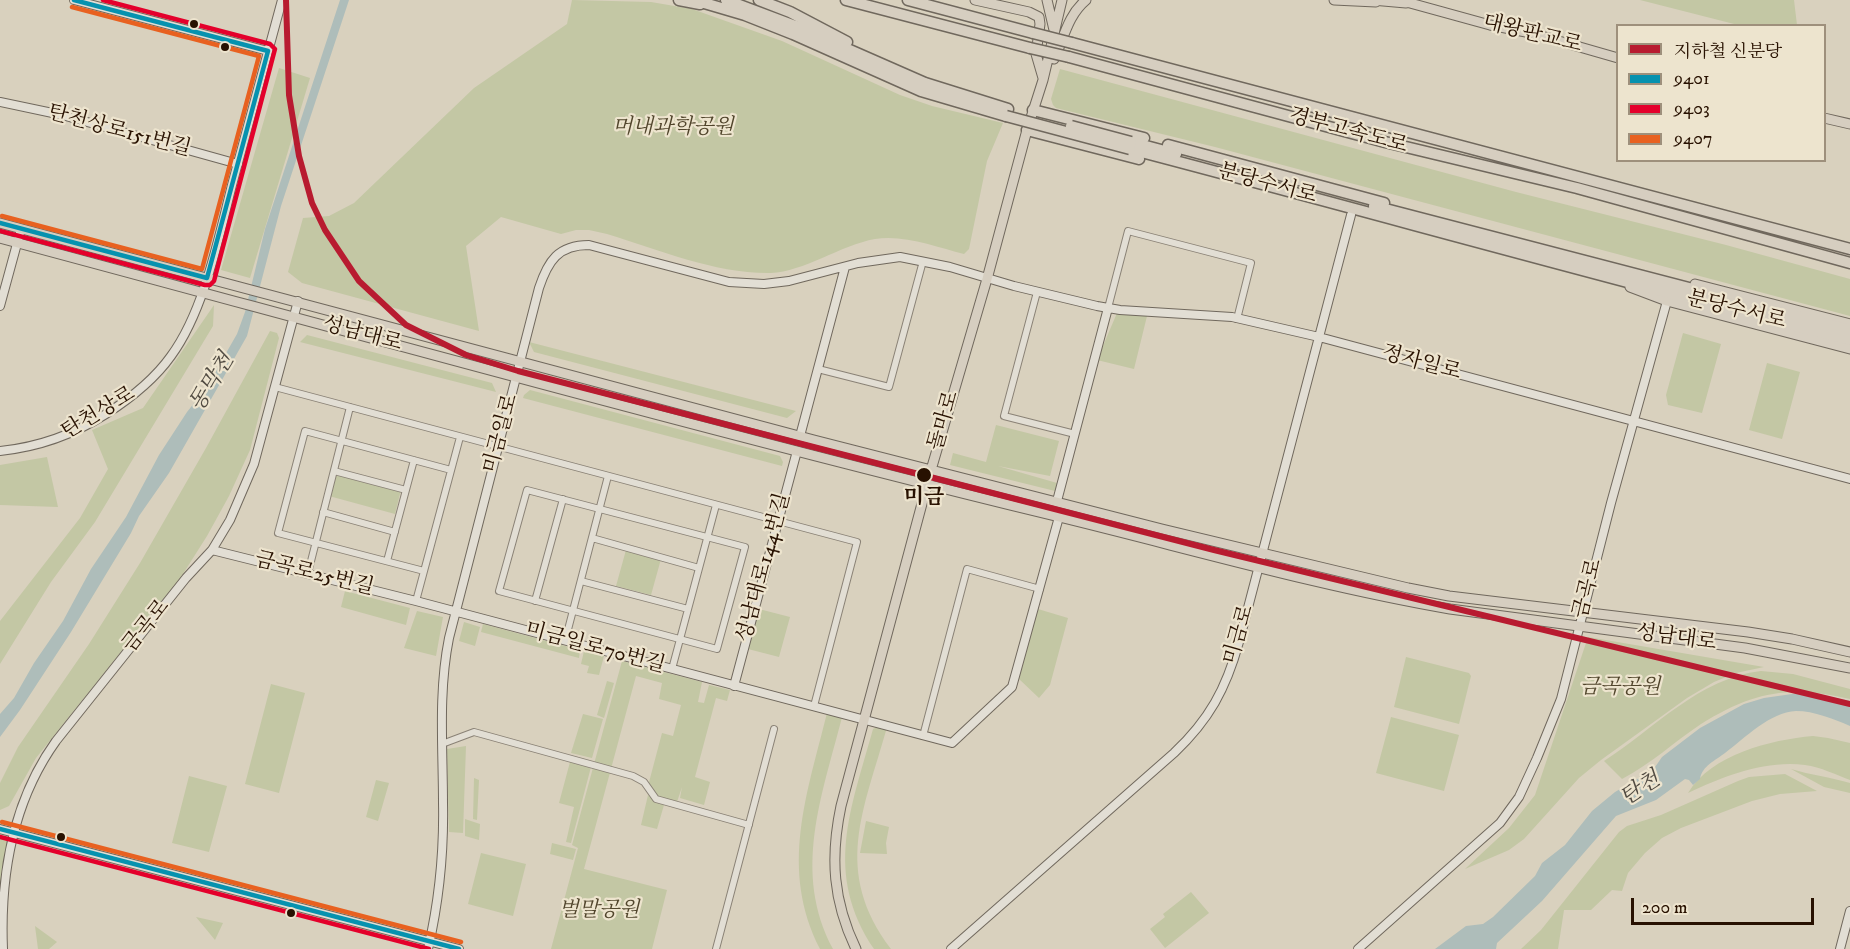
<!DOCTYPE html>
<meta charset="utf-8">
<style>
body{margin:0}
#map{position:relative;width:1850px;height:949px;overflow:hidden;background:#d9d1be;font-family:"IM FELL DW Pica","Noto Serif KR",serif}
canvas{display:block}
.legend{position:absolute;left:1616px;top:24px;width:210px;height:138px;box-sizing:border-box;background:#ede4ce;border:2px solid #9e907c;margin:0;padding:8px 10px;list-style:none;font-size:18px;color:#281101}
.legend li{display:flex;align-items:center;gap:12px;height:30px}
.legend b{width:30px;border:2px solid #9e907c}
.scale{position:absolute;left:1631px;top:898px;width:183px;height:27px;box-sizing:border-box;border:3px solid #281101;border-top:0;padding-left:8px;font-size:18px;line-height:21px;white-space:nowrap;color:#281101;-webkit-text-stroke:4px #ede4ce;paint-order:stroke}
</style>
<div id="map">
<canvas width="1850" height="949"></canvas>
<ul class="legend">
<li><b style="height:8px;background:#b81b30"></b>지하철 신분당</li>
<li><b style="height:8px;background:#0692af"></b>9401</li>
<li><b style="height:8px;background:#e4002b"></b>9403</li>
<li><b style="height:8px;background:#e86120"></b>9407</li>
</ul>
<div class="scale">200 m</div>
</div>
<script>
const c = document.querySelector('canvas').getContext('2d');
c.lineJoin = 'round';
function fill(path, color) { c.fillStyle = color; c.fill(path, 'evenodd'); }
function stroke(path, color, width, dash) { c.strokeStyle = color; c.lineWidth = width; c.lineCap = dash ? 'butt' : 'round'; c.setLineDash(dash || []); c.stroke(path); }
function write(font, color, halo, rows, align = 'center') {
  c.font = font + ' "IM FELL DW Pica","Noto Serif KR",serif'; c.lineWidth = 4.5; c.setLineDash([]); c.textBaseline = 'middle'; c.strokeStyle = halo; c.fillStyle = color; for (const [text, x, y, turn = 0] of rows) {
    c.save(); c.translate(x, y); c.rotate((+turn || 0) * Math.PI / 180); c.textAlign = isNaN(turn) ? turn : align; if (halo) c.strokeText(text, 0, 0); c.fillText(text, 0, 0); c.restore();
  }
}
fill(new Path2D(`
 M572 0 651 2 692 9 782 41 900 95 932 106 1003 123 987 161 969 249 964 254C937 247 903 234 875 239 841 245 803 272 771 273 716 274 660 250 607 234L589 230H576L561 234 501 217 466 246 479 331 302 283 288 272 303 218 329 216 354 203 474 88 567 24Z
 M1640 0H1794L1797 25H1738Z
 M279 68 310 78 250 278 221 270Z
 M1060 69 1516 192 1726 245 1850 279V316L1215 147 1056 108 1053 105 1051 99Z
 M214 305 213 326 95 522 51 582 0 664V621L80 518 108 469 92 430 143 408Z
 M1148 312 1134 369 1097 360 1117 313Z
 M270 331 277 333 279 338 250 450 229 496 207 536 181 577 36 758 9 806 0 810V783L18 747 89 644 140 563 206 448Z
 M1683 333 1721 344 1702 413 1668 405 1666 395Z
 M307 335 492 383 496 392 300 342Z
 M529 342 796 411 787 418 534 352Z
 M1767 363 1800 372 1782 439 1749 430Z
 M530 390 780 456 783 462 782 466 523 398 524 395Z
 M996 425 1059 441 1050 476 998 466 1057 483 1055 491 950 465 953 453 986 462Z
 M47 457 58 507 0 505V465Z
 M335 473 401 490 395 514 329 496Z
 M626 550 661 559 651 595 616 586Z
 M345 591 410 608 406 625 341 607Z
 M759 609 790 617 779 657 748 649Z
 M1038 609 1068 618 1050 685 1039 698 1019 679Z
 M417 611 443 617 436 656 404 648Z
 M464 622 480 627 475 646 459 641Z
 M483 624 580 650 579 658 481 632Z
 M1588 637 1764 667 1736 673 1714 682 1687 698 1601 760 1579 778 1524 839 1509 850 1465 869 1509 828 1535 795Z
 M584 651 604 656 599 675 587 673 589 666 581 664Z
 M1406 657 1469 673 1471 676 1459 724 1394 707Z
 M622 661 702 682 698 702 704 703 709 685 730 690 727 701 716 698 695 777 710 782 704 805 680 798 682 787 677 802 655 796 648 786 662 733 673 736 681 705 659 699 662 683 636 676 584 869 667 890 652 949H551L578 848 572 845Z
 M1761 671 1793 674 1850 689V699C1790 685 1754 691 1701 724 1674 742 1651 764 1622 779L1604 761C1654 729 1699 678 1761 671Z
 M607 681 614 683 604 718 597 715Z
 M271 684 305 693 279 793 245 784Z
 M827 713 842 717C822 796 792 872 833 949H820C779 869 807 794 827 713Z
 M583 714 603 719 592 758 571 753Z
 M1391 717 1459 735 1444 791 1376 773Z
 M881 725 887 727C864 810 832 871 891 949H874C823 873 851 809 873 729Z
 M1813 736 1828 738 1850 743V780C1836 775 1821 767 1805 765 1765 760 1724 776 1688 793 1712 754 1770 740 1813 736Z
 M466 746 463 833 449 832 447 749Z
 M570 762 591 767 571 843 566 842 574 807 559 803Z
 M1791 769C1811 775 1830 777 1850 783V793L1824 787Z
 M1785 774 1817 791 1780 794 1752 801 1681 828 1662 838 1645 853 1628 873 1622 891 1612 890 1591 910H1564L1558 949H1521L1541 930 1619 832 1627 826 1661 815 1738 781 1749 777Z
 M189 776 227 786 209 852 172 843Z
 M474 778 479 780 477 820 473 819Z
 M376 780 389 783 378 821 366 817Z
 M648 795 664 805 657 829 641 825Z
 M465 819 480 824 479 840 465 836Z
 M866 821 889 827 886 843 887 854 860 853Z
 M0 838 9 840 0 949Z
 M552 843 576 849 573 860 550 854Z
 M481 853 526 864 513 916 468 904Z
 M1191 892 1209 913 1165 948 1150 929 1165 917 1163 914Z
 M196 917 223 923 215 940Z
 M35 926 57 942 49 949H38Z`), '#c3c7a4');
fill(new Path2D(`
 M340 0H349L281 206 247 336 169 473 139 516 131 533 71 632 20 710 0 737V714L14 698 34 663 63 621 91 569 126 517 159 455 187 412 206 388 237 334 245 312 265 229Z
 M1799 693 1827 696 1850 701V726C1834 719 1814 711 1796 711 1770 712 1745 738 1725 753 1716 760 1702 766 1700 779L1693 785 1689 780 1685 779 1656 800 1616 816 1542 901 1497 943 1496 949H1435L1466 926 1483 924 1493 917 1535 876 1542 863 1565 845 1592 811 1615 792 1653 770 1662 757 1700 728 1744 704 1764 698Z`), '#aebdba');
const street = new Path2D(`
 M1037 292 1004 416 1075 434
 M1108 308 1128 231 1251 263 1237 319
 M818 369 889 387 923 261
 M275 387 857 542 814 706
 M334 471 406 490
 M527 490 745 547 717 649 499 591Z
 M323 512 395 532
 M592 538 699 568
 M387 561 414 460
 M424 571 278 533 305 431 451 470
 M308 573 350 407
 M581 581 688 609
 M416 601 460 437
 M535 601 563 499
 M565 641 608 476
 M672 669 716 505
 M923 736 967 569 1040 589
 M442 744 474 732 633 776 644 782 656 799 749 825
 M716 949 774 729`);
const secondary = new Path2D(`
 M74 0 268 51
 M0 102 62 115 238 164
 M0 306 21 229
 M800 436 845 267
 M0 451C39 447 73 435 106 414 131 398 154 380 171 356 204 311 218 240 232 185 249 124 265 62 282 0
 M1057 501 1108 308
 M212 550 416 601 952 743 1012 687 1059 517
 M734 686 797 451
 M0 829 459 949
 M3 949C0 875 13 801 56 741L186 578 212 550 230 520 254 464 298 301
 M428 949C439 901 444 852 443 803 443 748 438 693 449 638L539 288C548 261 558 245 589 245L729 282 764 284 789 281 858 263 900 257 950 267 1014 286 1097 306 1120 310 1232 317 1319 337 1850 479
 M951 949 1174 753C1209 720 1226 689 1239 642L1351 215
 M1358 949 1500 823 1519 797 1537 758 1561 699 1611 503 1667 301
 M1840 949 1850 911`);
const primary = new Path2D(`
 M975 0 1029 12 1039 17 1040 24 1036 54 1043 78
 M1047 0 1054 30
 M1334 0 1376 2
 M1372 0 1406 3
 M1399 0 1490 25 1531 33 1618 58
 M1054 59C1064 39 1067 16 1086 0
 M1824 118 1850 124
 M0 223 814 440 1162 529 1408 588 1449 596 1748 632 1792 639 1850 652
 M0 238C351 332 702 430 1055 516 1187 548 1317 586 1450 609L1745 648 1850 668
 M1695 284 1850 324
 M1630 287 1667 301 1850 349
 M856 949C833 901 830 858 841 806L931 470 987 279 1027 130 1043 80 1062 0`);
const highway = new Path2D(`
 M679 0 700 4
 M694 0 745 15 793 34 921 91 1006 116
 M726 0 795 26 925 83 1008 109
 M759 0 790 12 847 42
 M846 0 1030 48
 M908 0 1033 33
 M1072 43 1850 249
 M1069 57 1385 142 1577 188 1850 263
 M1033 110 1144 138
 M1027 130 1139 159
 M1131 142 1176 154
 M1168 145 1384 203
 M1130 149C1370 212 1609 279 1850 340
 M1374 206 1850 330`);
stroke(street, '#8a8276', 8);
stroke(secondary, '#70685d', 10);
stroke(primary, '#70685d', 11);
stroke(highway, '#70685d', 13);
stroke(street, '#e2ded4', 6);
stroke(secondary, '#e2ded4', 8);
stroke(primary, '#d6cec0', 9);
stroke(highway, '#d6cec0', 10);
const highwayBridge = new Path2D(`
 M1033 33 1072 43
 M1030 48 1069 57
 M1006 116 1130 149
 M1071 126 1131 142`);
stroke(highwayBridge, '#70685d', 13, []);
stroke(highwayBridge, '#d6cec0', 10);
stroke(new Path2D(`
 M0 223 207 278 268 51 74 0
 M0 829 459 949`), '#0692af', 4.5);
stroke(new Path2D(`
 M0 231 205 285H210L214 281 275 49 270 44 103 0
 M0 837 429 949`), '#e4002b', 4.5);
stroke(new Path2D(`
 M2 216 202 269 259 56 72 7
 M2 822 461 942`), '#e86120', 4.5);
stroke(new Path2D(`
 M286 0 289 95 299 156 312 203 325 230 359 281 406 325 466 355 518 371 1214 550 1850 704`), '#b81b30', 6);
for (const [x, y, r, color] of [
 [194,24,5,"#281101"],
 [225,47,5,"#281101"],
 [924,475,8,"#281101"],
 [61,837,5,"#281101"],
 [291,913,5,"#281101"]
]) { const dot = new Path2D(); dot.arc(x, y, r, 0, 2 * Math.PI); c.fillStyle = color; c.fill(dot); stroke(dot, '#ede4ce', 2); }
write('21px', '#281101', '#ede4ce', [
 ["대왕판교로",1532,35,14],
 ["탄천상로151번길",119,132,15],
 ["경부고속도로",1348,132,15],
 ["분당수서로",1267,185,15],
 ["분당수서로",1736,311,14],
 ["성남대로",362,335,15],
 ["정자일로",1421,364,15],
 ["탄천상로",99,414,-31],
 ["돌마로",945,421,-74],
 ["미금일로",502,434,-75],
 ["성남대로144번길",765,568,-75],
 ["금곡로25번길",314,575,14],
 ["금곡로",1589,589,-76],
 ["금곡로",147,627,-51],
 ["미금로",1240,635,-74],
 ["성남대로",1676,639,8],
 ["미금일로70번길",595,649,15]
]);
write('italic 21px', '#51452c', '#ede4ce', [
 ["머내과학공원",673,129],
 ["금곡공원",1620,689],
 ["벌말공원",599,912]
]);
write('bold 21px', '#281101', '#ede4ce', [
 ["미금",924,499]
]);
write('italic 22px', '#504a41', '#ede4ce', [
 ["동막천",213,383,-58],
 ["탄천",1641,790,-33]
]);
</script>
